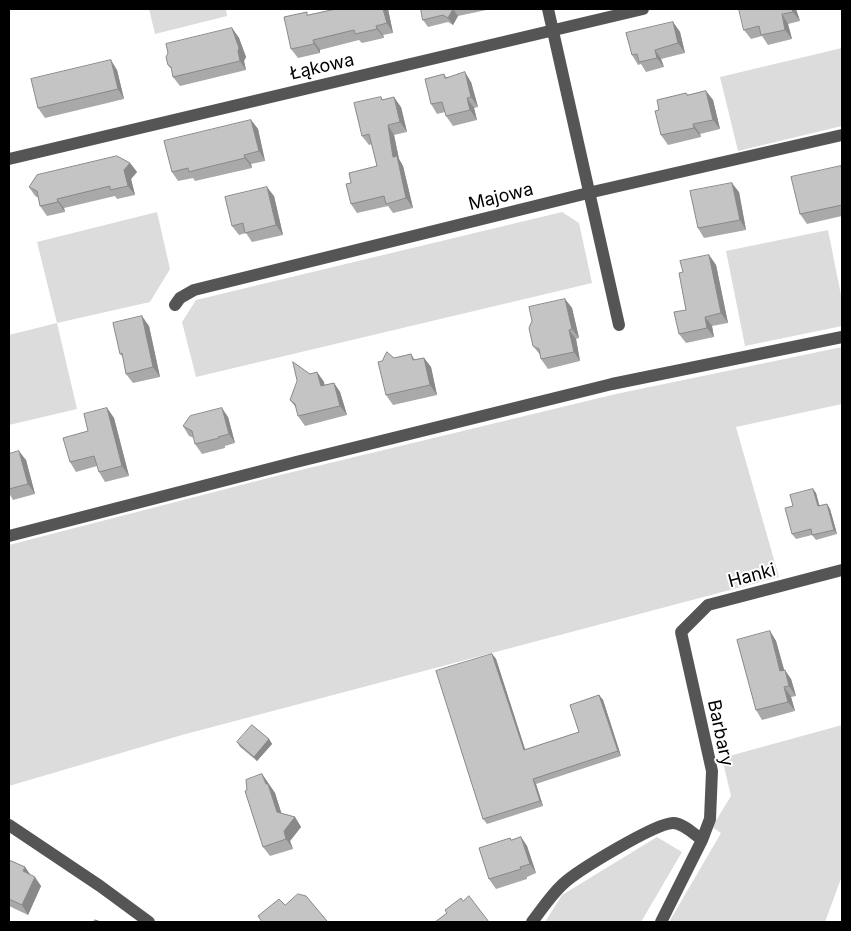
<!DOCTYPE html>
<meta charset="utf-8">
<style>
body{margin:0}
#map{position:relative;width:851px;height:931px;overflow:hidden;background:#fff;font-family:Inter,sans-serif}
canvas{display:block}
.frame{position:absolute;inset:0;border:10px solid #000;pointer-events:none}
</style>
<div id="map">
<canvas width="851" height="931"></canvas>
<div class="frame"></div>
</div>
<script>
const c = document.querySelector('canvas').getContext('2d');
c.lineJoin = 'round';
function fill(path, color) { c.fillStyle = color; c.fill(path, 'evenodd'); }
function stroke(path, color, width, dash) { c.strokeStyle = color; c.lineWidth = width; c.lineCap = dash ? 'butt' : 'round'; c.setLineDash(dash || []); c.stroke(path); }
function write(font, color, halo, rows, align = 'center') {
  c.font = font + ' Inter,sans-serif'; c.lineWidth = 4; c.setLineDash([]); c.textBaseline = 'middle'; c.strokeStyle = halo; c.fillStyle = color; for (const [text, x, y, turn = 0] of rows) {
    c.save(); c.translate(x, y); c.rotate((+turn || 0) * Math.PI / 180); c.textAlign = isNaN(turn) ? turn : align; if (halo) c.strokeText(text, 0, 0); c.fillText(text, 0, 0); c.restore();
  }
}
fill(new Path2D(`
 M149 9H226L227 16 155 34Z
 M842 48V126L738 151 720 77Z
 M157 212 170 269 150 302 57 323 77 409 9 425V335L57 323 37 242Z
 M562 212 579 223 592 283 196 377 182 322 196 300Z
 M828 230 842 300V326L745 346 726 251Z
 M842 347V404L736 427 779 577 182 735 9 786V545L280 475 616 394Z
 M842 725V876L825 922H669L721 833 712 827 731 796 722 758Z
 M657 837 682 852 641 922H545L562 895Z`), '#dcdcdc');
stroke(new Path2D(`
 M548 9 619 325
 M9 159 643 9
 M175 305 180 298 194 290 588 193 842 135
 M9 536 296 462 612 384 842 337
 M9 825 100 886 149 922
 M702 840 710 819 712 771 681 632 708 605 842 570
 M532 922C542 909 551 895 563 884 578 870 656 823 673 823 683 823 694 834 702 840L661 922`), '#555', 12);
fill(new Path2D(`
 M388 9 393 33 383 35 384 38 362 43 359 40 320 50V53L298 58 291 49 309 15Z
 M421 9H491L458 16 453 25 448 22 428 27 423 20Z
 M796 9 800 21 788 24 792 39 768 45 762 36 751 39 744 30Z
 M673 22 680 32 685 53 661 59 664 67 646 72 641 64 638 65 632 55Z
 M232 28 239 38 246 57 244 61 246 70 180 86 173 77 172 70 168 65Z
 M117 70 124 99 45 118 38 108Z
 M444 74 446 77 471 82 478 107 474 108 477 120 453 126 446 116 445 112 437 114 431 104Z
 M706 91 713 100 720 129 700 134 701 137 668 145 661 135 659 110 686 93 688 95Z
 M381 97 383 100 401 107 407 132 394 135 399 159 403 166 413 208 393 213 388 206 357 213 351 204V183L377 166 372 144 369 145 362 136Z
 M251 120 258 129 265 161 251 164 252 168 195 181 193 178 178 181 172 172Z
 M130 163 137 172 131 179 135 195 117 199 115 196 64 208 65 212 47 216 40 206 39 198 35 196 29 187Z
 M841 166 842 167V216L807 224 800 214Z
 M739 192 746 230 704 238 698 228Z
 M274 196 283 235 252 242 246 233 239 235 232 226Z
 M709 255 716 265 728 323 712 326 714 337 686 343 679 334 686 310 683 272Z
 M565 299 572 308 579 338 576 339 580 361 548 369 541 359V356L533 346Z
 M149 326 160 377 133 383 126 374 123 357 120 354Z
 M411 354 415 360 424 358 431 367 437 395 393 405 386 395 394 358Z
 M317 372 324 382V385L334 383 340 392 347 415 305 426 298 416 297 409 290 400 310 374Z
 M107 408 114 418 129 476 105 482 99 472 97 466 76 472 70 462 88 431Z
 M228 417 235 443 225 446V448L202 454 195 444 194 438 189 436 183 426Z
 M9 454 26 460 35 494 13 500 9 493Z
 M813 489 816 493 819 506 827 504 830 509 837 534 816 540 812 535 796 539 792 534Z
 M770 631 776 641 784 670 791 679 796 696 791 697 795 711 762 720 756 710Z
 M492 654 496 659 525 750 579 732 599 695 603 700 621 756 536 784 543 806 487 824 483 819Z
 M269 739 272 744 257 761 240 747 237 742Z
 M262 774 275 793 281 813 295 817 301 827 290 841 293 849 270 856 263 847 247 790Z
 M521 837 527 846 536 873 527 877V879L496 889 489 879 510 838 512 840Z
 M9 860 25 867 30 875 41 886 28 915 9 906Z`), '#a9a9a9');
fill(new Path2D(`
 M383 9H388L393 33 387 23Z
 M453 9 458 16 453 25 448 18Z
 M792 9H796L800 21 793 12Z
 M782 14 788 24 792 39 785 30Z
 M673 22 680 32 685 53 678 43Z
 M376 26 383 35 384 38 377 29Z
 M232 28 239 38 246 57 244 61 246 70 240 61Z
 M313 40 320 50V53L314 44Z
 M655 50 661 59 664 67 657 58Z
 M111 60 117 70 124 99 118 89Z
 M465 72 471 82 478 107 471 97Z
 M706 91 713 100 720 129 713 120Z
 M394 97 401 107 407 132 400 122Z
 M467 98 474 108 477 120 470 110Z
 M251 120 258 129 265 161 259 151Z
 M693 124 700 134 701 137 694 128Z
 M388 125 394 135 399 159 403 166 413 208 406 198 393 157Z
 M244 155 251 164 252 168 245 158Z
 M130 163 137 172 131 179 135 195 128 186 124 170Z
 M732 183 739 192 746 230 740 220Z
 M267 187 274 196 283 235 276 225Z
 M57 199 64 208 65 212 58 202Z
 M709 255 716 265 728 323 721 313Z
 M565 299 572 308 579 338 572 329Z
 M142 316 149 326 160 377 153 367Z
 M705 317 712 326 714 337 707 328Z
 M569 330 576 339 580 361 574 352Z
 M424 358 431 367 437 395 430 385Z
 M317 372 324 382 327 395 321 386Z
 M334 383 340 392 347 415 340 406Z
 M107 408 114 418 129 476 122 466Z
 M222 408 228 417 235 443 229 434Z
 M19 451 26 460 35 494 28 484Z
 M813 489 816 493 821 511 818 506Z
 M827 504 830 509 837 534 834 530Z
 M770 631 776 641 787 680 780 671Z
 M492 654 496 659 527 755 524 750Z
 M785 670 791 679 796 696 789 686Z
 M784 687 791 697 795 711 788 702Z
 M599 695 603 700 621 756 618 751Z
 M269 739 272 744 257 761 254 757Z
 M262 774 275 793 284 821 277 812 266 784Z
 M533 779 536 784 543 806 540 801Z
 M295 817 301 827 290 841 293 849 286 839 284 831Z
 M521 837 527 846 536 873 530 864Z
 M25 867 32 877 23 871Z
 M35 877 41 886 28 915 22 905Z`), '#898989');
const building = new Path2D(`
 M336 9H383L387 23 376 26 377 29 355 34 354 30 313 40 314 44 291 49 284 17 307 12V15Z
 M421 9H455H453L448 18 443 15 423 20Z
 M739 9H792L793 12 782 14 785 30 761 35 759 26 744 30Z
 M673 22 678 43 655 50 657 58 639 62 637 54 632 55 626 33Z
 M232 28 239 48 238 51 240 61 173 77 171 67 168 65 166 57 168 53 166 44Z
 M111 60 118 89 38 108 31 79Z
 M465 72 471 97 467 98 470 110 446 116 442 102 431 104 425 79 444 74 445 78Z
 M706 91 713 120 693 124 694 128 661 135 655 111 659 110 657 100 686 93 687 95Z
 M381 97 382 100 394 97 400 122 388 125 393 157 397 156 406 198 386 204 384 196 351 204 346 184 351 183 349 173 377 166 369 134 362 136 354 103Z
 M251 120 259 151 244 155 245 158 196 170 189 172 188 168 172 172 164 141Z
 M117 156 130 163 124 170 128 186 110 190V186L57 199 58 202 40 206 37 191 29 187 37 175Z
 M841 166 842 171V205L800 214 791 177Z
 M732 183 740 220 698 228 690 191Z
 M267 187 276 225 245 233 243 223 232 226 225 197Z
 M709 255 721 313 705 317 707 328 679 334 674 312 686 310 679 273 683 272 680 261Z
 M565 299 572 329 569 330 574 352 541 359 539 349 533 346 529 328 532 321 529 307Z
 M142 316 153 367 126 374 122 353 120 354 113 323Z
 M387 352 394 358 411 354 413 360 424 358 430 385 386 395 378 362 382 361Z
 M293 362 310 374 317 372 321 386 334 383 340 406 298 416 295 404 290 400 297 381Z
 M107 408 122 466 99 472 94 456 70 462 63 438 88 431 84 414Z
 M222 408 229 434 218 437 219 438 195 444 192 431 183 426 190 416Z
 M19 451 28 484 9 489V454Z
 M813 489 818 506 827 504 834 530 812 535 811 529 792 534 785 508 793 506 790 495Z
 M770 631 780 671 785 670 789 686 784 687 788 702 756 710 737 640Z
 M492 654 524 750 579 732 570 705 599 695 618 751 533 779 540 801 483 819 436 671Z
 M252 725 269 739 254 757 237 742Z
 M262 774 266 784H268L277 812 295 817 284 831 286 839 263 847 245 791 247 790 246 780Z
 M521 837 530 864 520 867 521 869 489 879 479 848 510 838 511 840Z
 M9 860 25 867 23 871 35 877 22 905 9 899Z
 M298 894 306 896 327 921 325 922H262L258 916 279 899 285 905Z
 M469 896 489 922H435L447 913 445 910 461 898 463 901Z
 M95 920 101 922H94Z`);
fill(building, '#c4c4c4');
stroke(building, '#898989', 1);
write('18px', '#000', '#fff', [
 ["Łąkowa",322,67,-13],
 ["Majowa",501,197,-14],
 ["Hanki",752,576,-15],
 ["Barbary",720,733,78]
]);
</script>
